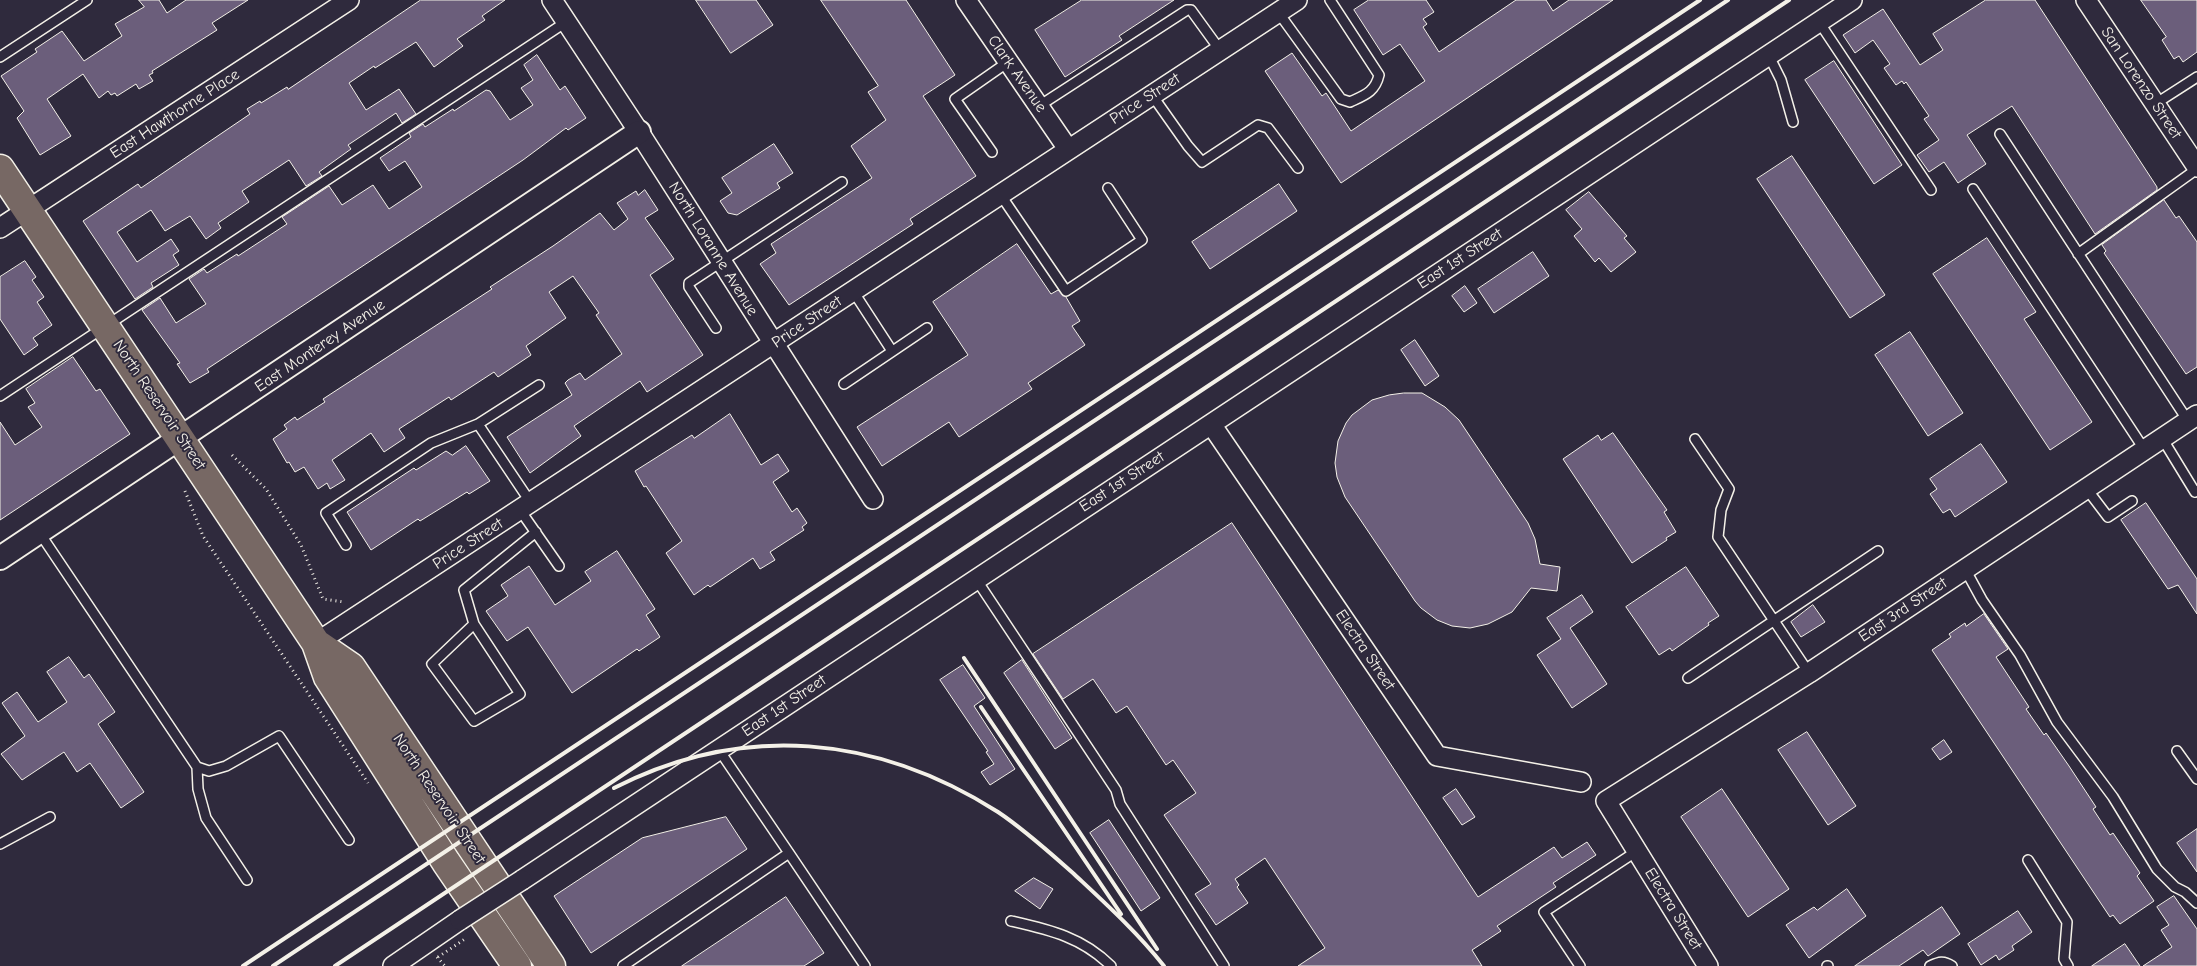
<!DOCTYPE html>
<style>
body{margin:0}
canvas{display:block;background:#2f2a3d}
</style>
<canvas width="2197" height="966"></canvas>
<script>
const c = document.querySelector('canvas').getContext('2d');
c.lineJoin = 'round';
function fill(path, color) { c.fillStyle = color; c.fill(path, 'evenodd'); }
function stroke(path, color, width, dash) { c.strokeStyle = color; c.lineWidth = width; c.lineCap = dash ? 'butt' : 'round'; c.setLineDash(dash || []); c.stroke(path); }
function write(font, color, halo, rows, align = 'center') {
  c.font = font + ' "Comic Neue",sans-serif'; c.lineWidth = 4; c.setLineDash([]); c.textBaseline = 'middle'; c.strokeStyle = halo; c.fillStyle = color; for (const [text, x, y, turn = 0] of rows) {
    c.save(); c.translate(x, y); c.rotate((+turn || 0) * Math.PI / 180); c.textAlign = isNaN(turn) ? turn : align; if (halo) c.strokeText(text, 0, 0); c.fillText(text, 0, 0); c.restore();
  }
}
const building = new Path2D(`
 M139 0H159L167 13 186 0H248L212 23 217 30 152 71 153 73 149 75 153 81 139 89 136 84 117 96 115 93 111 95 108 91 99 98 83 74 47 99 71 136 40 155 17 118 24 111 1 76 37 52 35 49 62 31 84 61 122 36 115 24 144 7Z
 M421 0H505L482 16 485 20 457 39 463 46 434 67 416 42 375 68 374 66 349 83 366 110 399 89 416 114 402 123 396 113 348 145 351 149 319 172 322 176 306 186 289 160 242 191 249 202 218 223 221 228 206 239 190 216 165 231 151 210 117 232 137 262 171 239 179 251 173 255 179 265 151 283 153 287 135 299 83 221 138 184 141 188 250 114 247 109 260 101 261 103 287 87 288 89Z
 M696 0H756L773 25 731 53Z
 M821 0H906L955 75 923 96 976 176 910 219 913 224 789 305 760 264 776 253 771 244 872 178 851 146 886 120 868 92 878 86Z
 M1082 0H1174L1119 36 1122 40 1065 77 1035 30Z
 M1369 0H1426L1434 12 1423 19 1427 24 1423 27 1439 52 1516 0H1546L1553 11 1569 0H1613L1341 183 1265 71 1292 53 1322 96 1326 93 1351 131 1425 81 1400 44 1383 55 1354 10Z
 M1986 0H2035L2157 187V190L2095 234 2012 106 1967 135 1986 164 1958 183 1944 162 1929 172 1917 155 1939 140 1924 119 1929 116 1906 82 1904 84 1902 81 1896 85 1884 68 1890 64 1873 40 1855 53 1843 35 1883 9 1920 65 1943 50 1933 34Z
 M2141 0H2197V52L2183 62 2179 56 2174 59 2162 40 2166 37Z
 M537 55 560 90 565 86 586 118 568 130 566 128 523 160 207 369 209 372 190 383 177 364 180 363 142 310 160 298 176 323 206 304 189 279 204 269 207 273 237 254 238 256 287 224 282 217 329 186 342 205 373 185 389 209 422 187 405 161 389 171 380 158 411 137 409 133 423 124 425 127 453 109 454 111 486 90 490 91 510 120 533 105 521 88 533 80 524 65Z
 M1834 61 1902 165 1874 184 1805 80Z
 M774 144 793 173 777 183 780 188 737 215 728 213 720 201 732 193 722 178Z
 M1792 156 1885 295 1850 318 1757 179Z
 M1279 184 1297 211 1210 269 1192 242Z
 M645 190 658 210 645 218 674 259 650 275 703 355 647 392 640 381 574 426 581 436 530 473 507 437 572 395 565 383 568 380 580 373 585 380 622 354 596 315 599 313 573 276 549 292 566 318 526 346 531 355 498 377 494 372 451 400 449 397 399 429 405 438 384 452 371 433 332 460 345 480 330 489 327 483 318 489 304 467 295 472 289 462 287 463 273 439 287 429 284 425 295 417 297 420 325 402 323 399 492 289 490 287 553 246 600 213 614 230 628 219 617 203 636 191 638 195Z
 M1589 192 1627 236 1624 238 1636 252 1611 272 1599 258 1595 262 1574 236 1582 229 1566 210Z
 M2164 200 2176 218 2179 216 2197 242V367L2186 374 2104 253 2106 251 2102 245Z
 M1987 238 2036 312 2024 319 2092 422 2050 450 1933 274Z
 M1017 244 1051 294 1058 290 1066 297 1080 321 1072 326 1085 345 1028 383 1032 389 959 437 949 422 882 466 857 427 968 355 933 302Z
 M1533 252 1549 276 1494 313 1478 289Z
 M25 261 36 277 32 280 44 297 37 302 52 325 33 338 38 345 24 355 0 319V277Z
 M1465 286 1477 303 1464 312 1452 296Z
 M1910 332 1963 413 1928 436 1875 355Z
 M1415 340 1439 376 1425 386 1401 350Z
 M73 357 96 391 100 389 130 434 0 520V422L15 445 42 427 28 407 35 403 26 389Z
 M1404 393H1422L1445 407 1459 420 1528 523 1535 539 1540 564 1560 567 1557 591 1531 588 1512 612 1488 624 1470 628 1452 626 1437 620 1421 608 1415 601 1345 497 1337 477 1335 463 1338 441 1346 423 1352 415 1372 400 1389 395Z
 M730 414 761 465 778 454 789 471 773 482 792 512 797 508 807 523 802 527 804 530 770 552 775 560 760 569 753 558 710 587 708 585 694 595 666 553 682 541 646 486 644 487 635 471 692 435 694 438Z
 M1613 433 1667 510 1664 512 1676 532 1666 538 1667 540 1632 563 1563 459 1598 435 1601 440Z
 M1981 444 2007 482 1955 517 1950 509 1943 513 1930 494 1937 489 1930 479Z
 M466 446 490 481 469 494 467 492 420 521 418 519 371 550 347 512 414 468 416 470 446 451 452 455Z
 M2146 503 2197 579V614L2178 585 2168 589 2121 520Z
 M1232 523 1478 897 1554 847 1562 858 1587 842 1596 855 1553 883 1556 887 1497 926 1501 931 1472 950 1482 966H1298L1325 948 1265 858 1235 879 1239 885 1237 887 1248 903 1216 925 1195 894 1211 884 1164 815 1196 793 1173 760 1166 765 1127 706 1116 713 1093 679 1063 699 1033 654Z
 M617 551 655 609 646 615 660 637 639 651 637 649 572 693 528 627 507 641 486 611 508 596 501 585 529 566 555 605 591 581 585 572Z
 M1686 567 1719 616 1708 623 1709 625 1672 651 1670 648 1659 655 1626 607Z
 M1582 595 1593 612 1570 628 1607 684 1572 708 1537 655 1561 639 1547 618Z
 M1813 605 1825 622 1801 637 1791 622Z
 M1984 614 2008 649 1996 657 2029 707 2026 709 2044 735 2046 733 2069 766 2096 807 2093 809 2110 835 2113 833 2140 873 2137 876 2154 901 2120 924 2113 915 2110 917 1932 650 1951 637 1949 634 1965 623 1966 626Z
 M69 657 84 678 89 674 115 712 98 724 144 792 121 808 90 763 77 772 64 752 22 780 1 754 25 736 2 703 17 692 38 722 67 702 47 672Z
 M1022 660 1072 738 1055 749 1004 673Z
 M963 665 985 698 974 706 1015 769 990 785 981 772 994 764 986 752 988 751 940 680Z
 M1807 732 1856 806 1828 825 1778 750Z
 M1944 740 1952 752 1940 760 1932 749Z
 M1456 789 1475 817 1462 825 1443 798Z
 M1722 789 1789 889 1748 917 1681 817Z
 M726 817 747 849 591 953 554 896 642 838Z
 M1109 820 1160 898 1141 911 1090 833Z
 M2197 829V872L2177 843Z
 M1034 878 1053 889 1040 909 1015 891Z
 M1847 889 1866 916 1809 958 1786 925 1814 907 1817 910Z
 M2174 896 2197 929V966H2143L2172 947 2161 930 2169 925 2157 907Z
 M786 897 824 953 804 966H682Z
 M1942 907 1960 934 1928 956 1923 950 1899 966H1855Z
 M2018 911 2032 932 2012 946 2014 950 1999 960 1996 955 1981 965 1968 944Z
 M2125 944 2140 966H2092Z`);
fill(building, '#6b5e7b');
stroke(building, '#f4f1e8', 1);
const service = new Path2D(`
 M1278 12 1341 99 1350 102C1365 95 1375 92 1379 75L1330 0
 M1819 22 1931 190
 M1769 56 1781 80 1793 122
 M0 57 87 0
 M1152 95 1188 146 1202 162 1258 125 1268 128 1298 168
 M2155 104 2197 77
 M1039 106 1187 10H1191L1220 50
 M2000 134 2188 421
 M992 152 955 99 1008 62
 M1973 189 2144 449
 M1000 194 1066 291 1142 240 1108 188
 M2078 254 2197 169
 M853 291 892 351
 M716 328 689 287V283L842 182
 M844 384 927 328
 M0 396 566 22
 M2162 438 2195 492 2197 491
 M1695 439 1729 489 1721 510 1718 537 1809 673
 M2086 488 2108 517 2132 501
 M531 503 478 424 539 385
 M520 510 559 566
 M39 532 197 767 209 771 226 766 279 736 349 840
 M346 545 326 513 431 443 478 424
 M1965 569 1982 600 2020 655 2057 722 2113 797 2157 869 2175 887 2185 892 2197 903
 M976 579 1116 790 1120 804 1224 966
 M474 624 520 694 474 721 432 664 474 624 464 590 536 532
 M1688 678 1878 551
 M719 750 789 853
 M2177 751 2197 779
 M197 767 198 789 206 818 247 880
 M0 844 50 817
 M2028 860 2067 922 2064 959 2068 966
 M1011 921C1050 930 1082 937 1111 966
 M623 966 789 853 865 966
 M1580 966 1544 912 1637 851
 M1827 966H1828
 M1930 966C1939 962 1943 960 1952 966`);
const minor = new Path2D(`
 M552 0 639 132 873 499
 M966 0 1068 149
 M2086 0 2197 167
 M0 228 349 0
 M1211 424 1437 756 1581 782
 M316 643 1297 0
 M522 880 1852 0
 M393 966 460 920
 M1708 966 1606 801 1809 673 2197 415`);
const tertiary = new Path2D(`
 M0 558 639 132`);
const primary = new Path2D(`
 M0 169 316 643 328 677 446 862 517 966
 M316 643 351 667 551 966`);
stroke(service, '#f4f1e8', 12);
stroke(minor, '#f4f1e8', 22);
stroke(tertiary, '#f4f1e8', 26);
stroke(primary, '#f4f1e8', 31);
stroke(new Path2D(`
 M232 455 266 489 301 545 323 599 344 602
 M185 491 203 536 368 783
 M437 957 445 966`), '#f4f1e8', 3, [1, 4]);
stroke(service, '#2f2a3d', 9);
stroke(minor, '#2f2a3d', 19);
stroke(tertiary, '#2f2a3d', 22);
stroke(primary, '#776864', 28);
stroke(new Path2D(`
 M964 658 1157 949
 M981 707 1121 914
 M614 788C743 722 877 735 998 812 1025 830 1049 852 1074 874 1105 903 1137 932 1164 966
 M243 966 1700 0
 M273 966 1728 0
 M335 966 1789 0`), '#f4f1e8', 4);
const minorBridge = new Path2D(`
 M460 920 522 880`);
stroke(minorBridge, '#f4f1e8', 22, []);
stroke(new Path2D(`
 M438 957 465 939`), '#f4f1e8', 3, [1, 4]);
stroke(minorBridge, '#2f2a3d', 19);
write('16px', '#f4f1e8', '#2f2a3d', [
 ["Clark Avenue",1017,74,55],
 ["San Lorenzo Street",2141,83,56],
 ["Price Street",1145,99,-33],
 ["East Hawthorne Place",175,114,-33],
 ["North Loranne Avenue",713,249,58],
 ["East 1st Street",1460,259,-33],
 ["Price Street",807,322,-34],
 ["East Monterey Avenue",320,346,-34],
 ["North Reservoir Street",159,405,56],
 ["East 1st Street",1122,482,-33],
 ["Price Street",468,544,-33],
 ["East 3rd Street",1903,610,-34],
 ["Electra Street",1365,650,56],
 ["East 1st Street",784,706,-34],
 ["North Reservoir Street",439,799,56],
 ["Electra Street",1673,909,58]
]);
</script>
